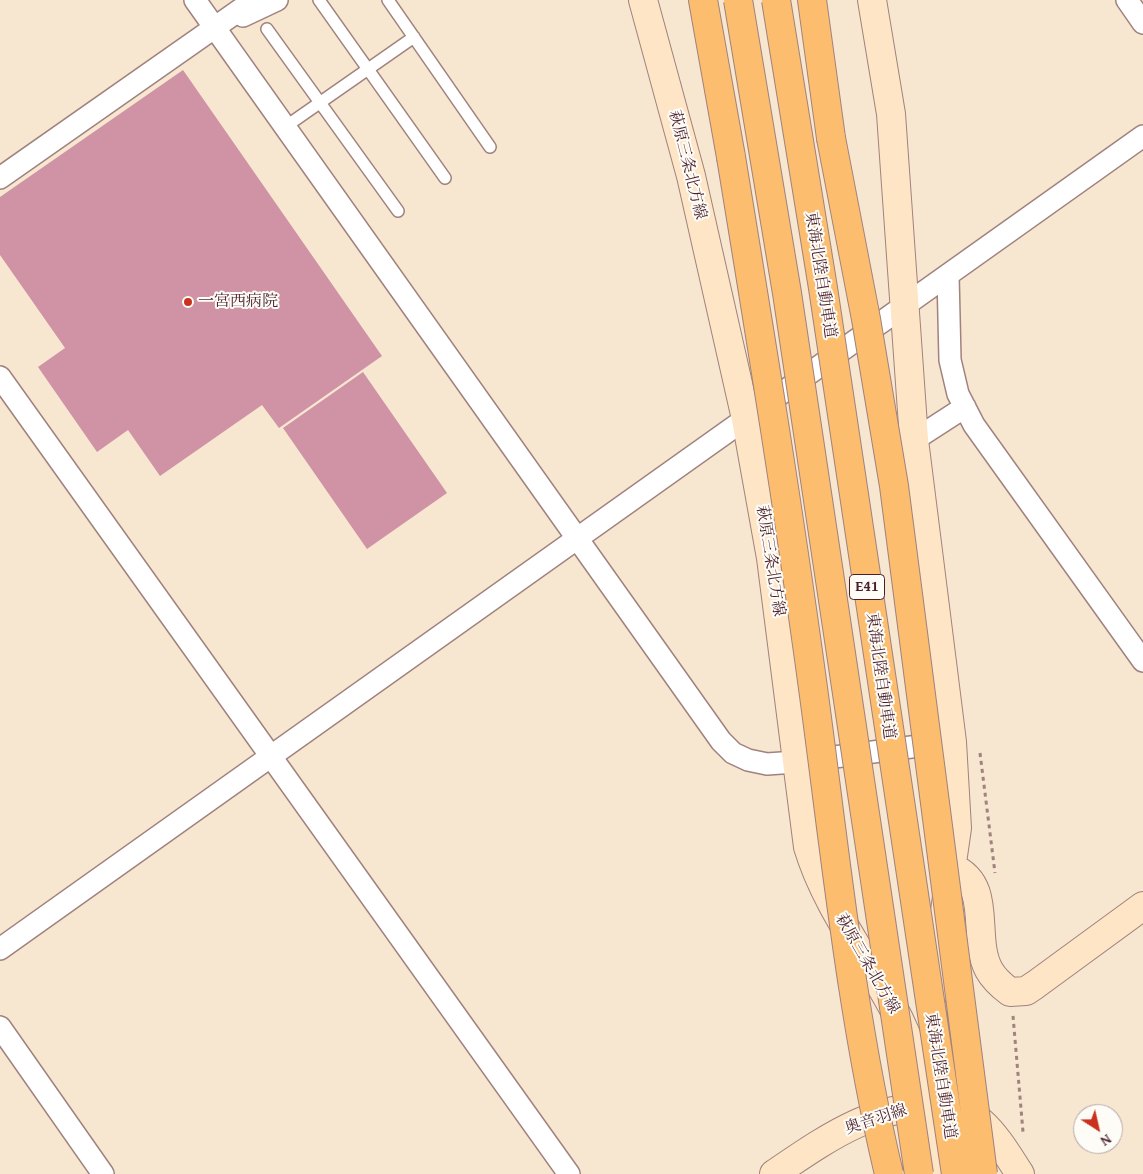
<!DOCTYPE html>
<meta charset="utf-8">
<style>
body{margin:0}
#map{position:relative;width:1143px;height:1174px;overflow:hidden;background:#f7e6d0;font-family:"Gentium Book Plus",serif}
canvas{display:block}
.north{position:absolute;left:1073px;top:1104px;width:50px;height:50px;box-sizing:border-box;background:#fdfcf7;border:1px solid #b5a4a5;border-radius:50%;rotate:145deg;font-size:14px;font-weight:700;line-height:20px;text-align:center;color:#4a1f2b}
.north::after{content:'';display:block;margin:auto;width:18px;height:22px;background:#c8321e;clip-path:polygon(50% 0,100% 100%,50% 72%,0 100%)}
</style>
<div id="map">
<canvas width="1143" height="1174"></canvas>
<div class="north">N</div>
</div>
<script>
const c = document.querySelector('canvas').getContext('2d');
c.lineJoin = 'round';
function fill(path, color) { c.fillStyle = color; c.fill(path, 'evenodd'); }
function stroke(path, color, width, dash) { c.strokeStyle = color; c.lineWidth = width; c.lineCap = dash ? 'butt' : 'round'; c.setLineDash(dash || []); c.stroke(path); }
function write(font, color, halo, rows, align = 'center') {
  c.font = font + ' "Gentium Book Plus","Noto Serif JP",serif'; c.lineWidth = 4; c.setLineDash([]); c.textBaseline = 'middle'; c.strokeStyle = halo; c.fillStyle = color; for (const [text, x, y, turn = 0] of rows) {
    c.save(); c.translate(x, y); c.rotate((+turn || 0) * Math.PI / 180); c.textAlign = isNaN(turn) ? turn : align; if (halo) c.strokeText(text, 0, 0); c.fillText(text, 0, 0); c.restore();
  }
}
fill(new Path2D(`
 M183 70 382 356 279 428 262 405 160 476 128 430 97 452 38 367 65 348 0 255V197Z
 M363 372 447 493 367 549 283 428Z`), '#d093a5');
const lane = new Path2D(`
 M319 0 445 178
 M388 0 490 147
 M267 29 398 211
 M285 127 414 37`);
const street = new Path2D(`
 M195 0 721 741 733 753 748 760 767 764 796 762 942 743
 M1127 0 1143 23
 M243 16 277 0
 M0 178 254 0
 M948 275 950 360 958 394 974 425 1143 661
 M0 377 569 1174
 M914 440 965 407
 M0 949 1143 136
 M0 1027 103 1174`);
const secondary = new Path2D(`
 M643 0 691 176 746 419 771 558 808 847C827 910 870 961 899 1019 923 1067 930 1122 939 1174
 M872 0 891 114 914 440 952 742 957 828 933 994
 M953 868C994 886 971 937 989 970 994 979 1002 986 1010 992L1026 991 1035 985 1143 906
 M774 1174C824 1140 882 1098 945 1109 957 1111 971 1114 981 1122 996 1135 1009 1157 1020 1174`);
const highway = new Path2D(`
 M703 0 731 157
 M812 0 831 138`);
stroke(lane, '#a0827e', 14);
stroke(street, '#a0827e', 24);
stroke(secondary, '#a0827e', 30);
stroke(highway, '#a0827e', 30);
stroke(new Path2D(`
 M980 753 995 873
 M1013 1016 1023 1132`), '#a0827e', 3, [4, 4]);
stroke(lane, '#fff', 11);
stroke(street, '#fff', 21);
stroke(secondary, '#fee5c5', 28);
stroke(highway, '#fcbd6e', 28);
const highwayBridge = new Path2D(`
 M738 0 787 293 919 1174
 M776 0 823 288 956 1174
 M831 138 866 319 894 486 983 1174
 M731 157C760 334 789 511 813 688 835 850 851 1015 889 1174`);
stroke(highwayBridge, '#a0827e', 30, []);
stroke(highwayBridge, '#fcbd6e', 28);
for (const [x, y, r, color] of [
 [188,302,5,"#c8321e"]
]) { const dot = new Path2D(); dot.arc(x, y, r, 0, 2 * Math.PI); c.fillStyle = color; c.fill(dot); stroke(dot, '#fdfcf7', 2); }
for (const [x, y, w] of [
 [867,587,35]
]) { const box = new Path2D(); box.roundRect(x - w / 2, y - 12.5, w, 25, 4); c.fillStyle = '#fdfcf7'; c.fill(box); stroke(box, '#4a1f2b', 1); }
write('bold 15px', '#4a1f2b', null, [
 ["E41",867,587]
]);
write('16px', '#4a1f2b', '#fdfcf7', [
 ["萩原三条北方線",687,165,76],
 ["東海北陸自動車道",820,275,81],
 ["萩原三条北方線",770,561,81],
 ["東海北陸自動車道",880,676,82],
 ["萩原三条北方線",867,964,60],
 ["東海北陸自動車道",940,1076,81],
 ["奥音羽線",876,1120,-18]
]);
write('16px', '#4a1f2b', '#fdfcf7', [
 ["一宮西病院",198,302]
], 'left');
</script>
